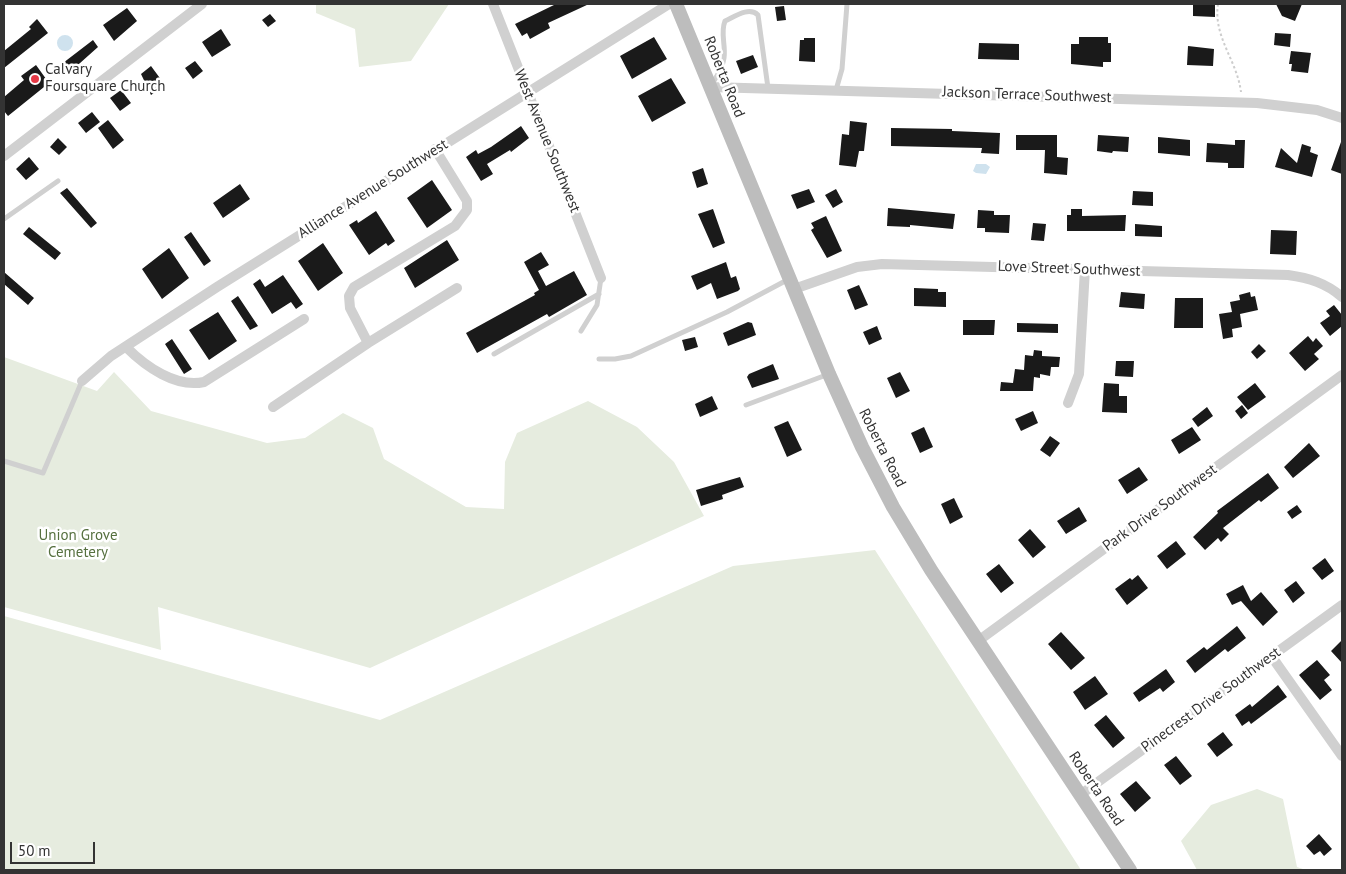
<!DOCTYPE html>
<style>
body{margin:0}
#map{position:relative;width:1346px;height:874px;overflow:hidden;background:#fff;font-family:"PT Sans",sans-serif}
canvas{display:block}
.frame{position:absolute;inset:0;border:5px solid #333;pointer-events:none}
.scale{position:absolute;left:10px;top:842px;width:85px;height:22px;box-sizing:border-box;border:2px solid #333;border-top:0;padding-left:6px;font-size:15px;line-height:18px;white-space:nowrap;color:#333;-webkit-text-stroke:4px #fff;paint-order:stroke}
</style>
<div id="map">
<canvas width="1346" height="874"></canvas>
<div class="frame"></div>
<div class="scale">50 m</div>
</div>
<script>
const c = document.querySelector('canvas').getContext('2d');
c.lineJoin = 'round';
function fill(path, color) { c.fillStyle = color; c.fill(path, 'evenodd'); }
function stroke(path, color, width, dash) { c.strokeStyle = color; c.lineWidth = width; c.lineCap = dash ? 'butt' : 'round'; c.setLineDash(dash || []); c.stroke(path); }
function write(font, color, halo, rows, align = 'center') {
  c.font = font + ' "PT Sans",sans-serif'; c.lineWidth = 5; c.setLineDash([]); c.textBaseline = 'middle'; c.strokeStyle = halo; c.fillStyle = color; for (const [text, x, y, turn = 0] of rows) {
    c.save(); c.translate(x, y); c.rotate((+turn || 0) * Math.PI / 180); c.textAlign = isNaN(turn) ? turn : align; if (halo) c.strokeText(text, 0, 0); c.fillText(text, 0, 0); c.restore();
  }
}
fill(new Path2D(`
 M316 4H449L411 61 359 67 355 29 316 13Z
 M4 357 97 391 114 372 151 411 267 443 305 438 343 413 373 428 384 459 466 507 504 509 505 462 517 433 588 401 637 427 674 462 704 516 370 668 158 607 161 650 4 607Z
 M875 550 1081 870H4V616L380 720 733 566Z
 M1257 789 1283 799 1297 867 1306 870H1197L1181 841 1211 805Z`), '#e6ecdf');
fill(new Path2D(`
 M57 43a8 8 0 1 1 16 0a8 8 0 1 1-16 0Z
 M976 164H986L990 167 986 174 976 173 973 171Z`), '#cfe2ee');
fill(new Path2D(`
 M556 4H589L548 23 550 28 530 39 527 33 522 36 515 24Z
 M1193 4H1215V17L1193 16Z
 M1276 4H1302L1295 21 1282 16Z
 M784 6 786 20 777 21 775 7Z
 M127 8 137 21 114 41 103 25Z
 M270 14 276 21 268 27 262 20Z
 M37 19 48 33 4 68V51L31 29 29 27Z
 M221 29 231 45 212 57 202 42Z
 M1275 33 1291 34 1290 47 1274 45Z
 M654 37 667 59 632 79 620 56Z
 M1079 37H1108V43H1111V62H1103V67L1071 64V44H1079Z
 M804 38H815V62L799 61 800 40H804Z
 M93 40 98 47 70 72 63 63Z
 M979 43 1019 44V60L978 59Z
 M1188 46 1214 49 1213 66 1187 65Z
 M1291 51 1311 53 1308 73 1291 71 1292 64H1289Z
 M753 55 758 67 741 74 736 61Z
 M195 61 203 71 193 79 185 68Z
 M36 65 49 83 8 116 4 111V97L24 80 21 76Z
 M151 66 165 85 151 95 141 74Z
 M671 78 686 103 652 122 638 96Z
 M121 90 131 103 120 111 110 98Z
 M92 112 100 122 86 133 78 123Z
 M108 120 124 140 113 149 98 128Z
 M850 121 867 123 864 151H859L856 167 839 165 842 134 849 135Z
 M521 126 529 138 511 152 510 150 487 164 493 174 481 181 466 157 476 150 478 154 491 147Z
 M891 128 952 129V131L1000 133 999 154 981 153 982 148 891 146Z
 M1016 135H1057V157L1068 158 1067 175 1044 173 1045 150H1016Z
 M1098 135 1129 137 1128 152 1113 151 1112 153 1097 151Z
 M1158 137 1190 140V156L1158 153Z
 M58 138 67 147 59 155 50 147Z
 M1235 140H1245L1244 168H1228V163L1206 162 1207 143 1235 145Z
 M1341 142H1342V174L1331 170Z
 M1302 144 1311 147 1310 152 1318 155 1312 177 1275 167 1281 148 1297 163Z
 M29 157 39 169 26 180 16 169Z
 M703 168 708 184 697 188 692 172Z
 M432 180 452 210 427 228 407 198Z
 M240 184 250 199 223 218 213 203Z
 M67 188 97 223 91 228 60 193Z
 M809 189 815 202 797 209 791 195Z
 M836 189 843 202 833 208 825 195Z
 M1133 191 1153 192V206L1132 205Z
 M888 208 955 214 953 229 910 225V227L887 226Z
 M713 209 725 243 713 248 698 214Z
 M1071 209H1082V216L1126 215 1125 231H1067V215H1071Z
 M978 210 994 211V215H1010L1009 233 985 232V228H977Z
 M376 211 395 241 388 246 386 243 369 255 349 225 357 220 358 223Z
 M826 216 842 251 827 258 811 230 814 228 811 223Z
 M1033 223 1046 224 1044 241 1031 240Z
 M1135 224 1162 226V237L1135 236Z
 M29 227 61 253 55 260 23 234Z
 M1271 230 1297 231 1296 255 1270 254Z
 M191 232 211 261 204 266 184 237Z
 M447 240 459 260 415 288 404 268Z
 M323 243 343 273 318 291 298 261Z
 M169 248 189 278 162 299 142 269Z
 M541 252 549 265 538 271 546 286 574 271 587 295 549 317 547 314 477 353 466 333 535 295 534 293 539 290 524 262Z
 M726 262 731 278 736 276 740 289 738 291 717 299 711 283 697 290 691 276Z
 M4 272 34 298 28 305 4 284Z
 M283 275 303 304 296 309 291 302 272 314 253 284 260 279 265 287Z
 M859 285 868 305 855 310 847 290Z
 M914 288 938 289V292H946V307L914 306Z
 M1121 292 1145 294 1144 309 1119 307Z
 M1250 292 1251 297 1255 296 1258 310 1240 314 1242 327 1232 329 1233 337 1223 339 1219 314 1232 312 1230 302 1240 300 1239 295Z
 M238 296 258 326 250 330 231 301Z
 M1175 298H1203V328H1174Z
 M1334 305 1342 315V326L1330 336 1320 323 1330 316 1326 311Z
 M218 312 237 341 209 360 189 330Z
 M963 320H995L994 335H963Z
 M748 322 752 323 756 335 728 346 723 333Z
 M1017 323 1058 324V333L1017 332Z
 M877 326 882 339 869 345 863 332Z
 M1308 336 1313 342 1316 338 1323 346 1314 354 1319 359 1305 371 1289 353Z
 M695 337 698 347 685 351 682 340Z
 M172 339 192 369 184 374 165 344Z
 M1259 344 1266 351 1257 359 1251 352Z
 M1034 350 1042 351V356L1060 357 1059 367H1051L1050 376 1040 374V378L1034 377 1033 391H1000L1001 382 1013 383 1015 369 1024 370 1025 355 1033 356Z
 M1116 361H1134L1133 377 1115 376Z
 M773 364 779 379 752 388 747 377 749 374Z
 M900 372 910 391 896 398 887 378Z
 M1104 383 1119 384V396H1127V413L1102 412Z
 M1255 383 1266 397 1248 410 1237 397Z
 M712 396 718 409 700 417 695 404Z
 M1242 405 1248 413 1241 419 1235 411Z
 M1207 407 1213 416 1198 427 1192 419Z
 M1033 411 1038 423 1021 431 1015 419Z
 M788 421 802 450 787 457 774 427Z
 M924 427 933 447 920 453 911 433Z
 M1192 427 1201 440 1179 454 1171 440Z
 M1050 436 1060 443 1050 457 1040 450Z
 M1309 443 1320 456 1293 478 1284 467Z
 M1139 467 1148 480 1127 494 1118 480Z
 M1268 473 1279 488 1261 502 1259 500 1223 528 1229 534 1221 542 1218 538 1205 550 1193 537 1218 513 1217 511Z
 M740 477 744 487 722 495 723 499 701 506 696 490Z
 M954 498 963 517 950 524 941 504Z
 M1297 505 1302 512 1292 519 1287 512Z
 M1079 507 1087 521 1066 534 1057 521Z
 M1030 529 1046 547 1033 558 1018 540Z
 M1176 541 1186 554 1167 569 1157 556Z
 M1325 558 1334 571 1322 580 1312 568Z
 M999 564 1014 583 1001 593 986 574Z
 M1138 575 1148 588 1127 605 1115 589 1130 578 1132 580Z
 M1296 581 1305 593 1293 603 1284 590Z
 M1243 585 1251 601 1261 592 1278 612 1263 626 1241 601 1232 605 1226 594Z
 M1237 626 1246 638 1228 652 1225 649 1195 673 1186 661 1204 647 1207 650Z
 M1061 632 1085 658 1071 670 1048 644Z
 M1342 640V663L1331 651Z
 M1317 660 1330 675 1324 680 1332 690 1320 700 1299 675Z
 M1166 669 1175 682 1163 692 1160 688 1139 702 1133 693Z
 M1095 676 1108 694 1085 710 1073 692Z
 M1278 685 1287 697 1251 724 1249 721 1242 726 1235 715 1250 704 1252 707Z
 M1106 715 1125 738 1113 748 1094 725Z
 M1223 732 1233 745 1217 757 1207 744Z
 M1176 756 1192 776 1180 785 1164 765Z
 M1136 781 1151 798 1135 812 1120 794Z
 M1319 834 1332 849 1324 856 1320 851 1314 855 1306 846Z`), '#1a1a1a');
stroke(new Path2D(`
 M1218 4C1213 37 1237 60 1241 92`), '#cdcdcd', 2, [2.5, 2.5]);
stroke(new Path2D(`
 M712 84C717 76 723 67 724 58 726 45 720 33 725 21 734 17 749 6 758 15L768 88
 M836 90 842 69 847 4
 M4 219 58 181
 M581 331 597 305 601 278
 M494 354 599 294
 M599 359H615L631 356 727 312 789 279
 M746 405 829 374
 M4 461 43 473 82 381`), '#d0d0d0', 5);
stroke(new Path2D(`
 M493 4 601 278
 M710 87 1257 103 1317 110 1342 118
 M4 156 202 4
 M794 289 857 267 882 264 1288 275C1309 278 1326 283 1342 297
 M368 343 350 308 349 296 354 287 455 226 467 210V201L435 149
 M126 347C146 367 176 388 204 382L304 319
 M82 381 111 356 217 287 669 4
 M1068 403 1079 374 1085 269
 M273 407 368 343 457 288
 M978 641 1342 375
 M1272 657 1342 756
 M1080 795 1342 605`), '#d0d0d0', 10);
stroke(new Path2D(`
 M676 4 829 374 862 447 893 507 931 570 1130 870`), '#bdbdbd', 14);
for (const [x, y, r, color] of [
 [35,79,5,"#e63946"]
]) { const dot = new Path2D(); dot.arc(x, y, r, 0, 2 * Math.PI); c.fillStyle = color; c.fill(dot); stroke(dot, '#fff', 2); }
write('15px', '#333', '#fff', [
 ["Calvary",45,70],
 ["Foursquare Church",45,87]
], 'left');
write('15px', '#333', '#fff', [
 ["Roberta Road",724,77,68],
 ["Jackson Terrace Southwest",1027,95,2],
 ["West Avenue Southwest",547,141,68],
 ["Alliance Avenue Southwest",373,189,-32],
 ["Love Street Southwest",1069,269,2],
 ["Roberta Road",882,448,63],
 ["Park Drive Southwest",1160,508,-36],
 ["Pinecrest Drive Southwest",1211,700,-36],
 ["Roberta Road",1096,789,56]
]);
write('15px', '#56703f', '#fff', [
 ["Union Grove",78,536],
 ["Cemetery",78,553]
]);
</script>
